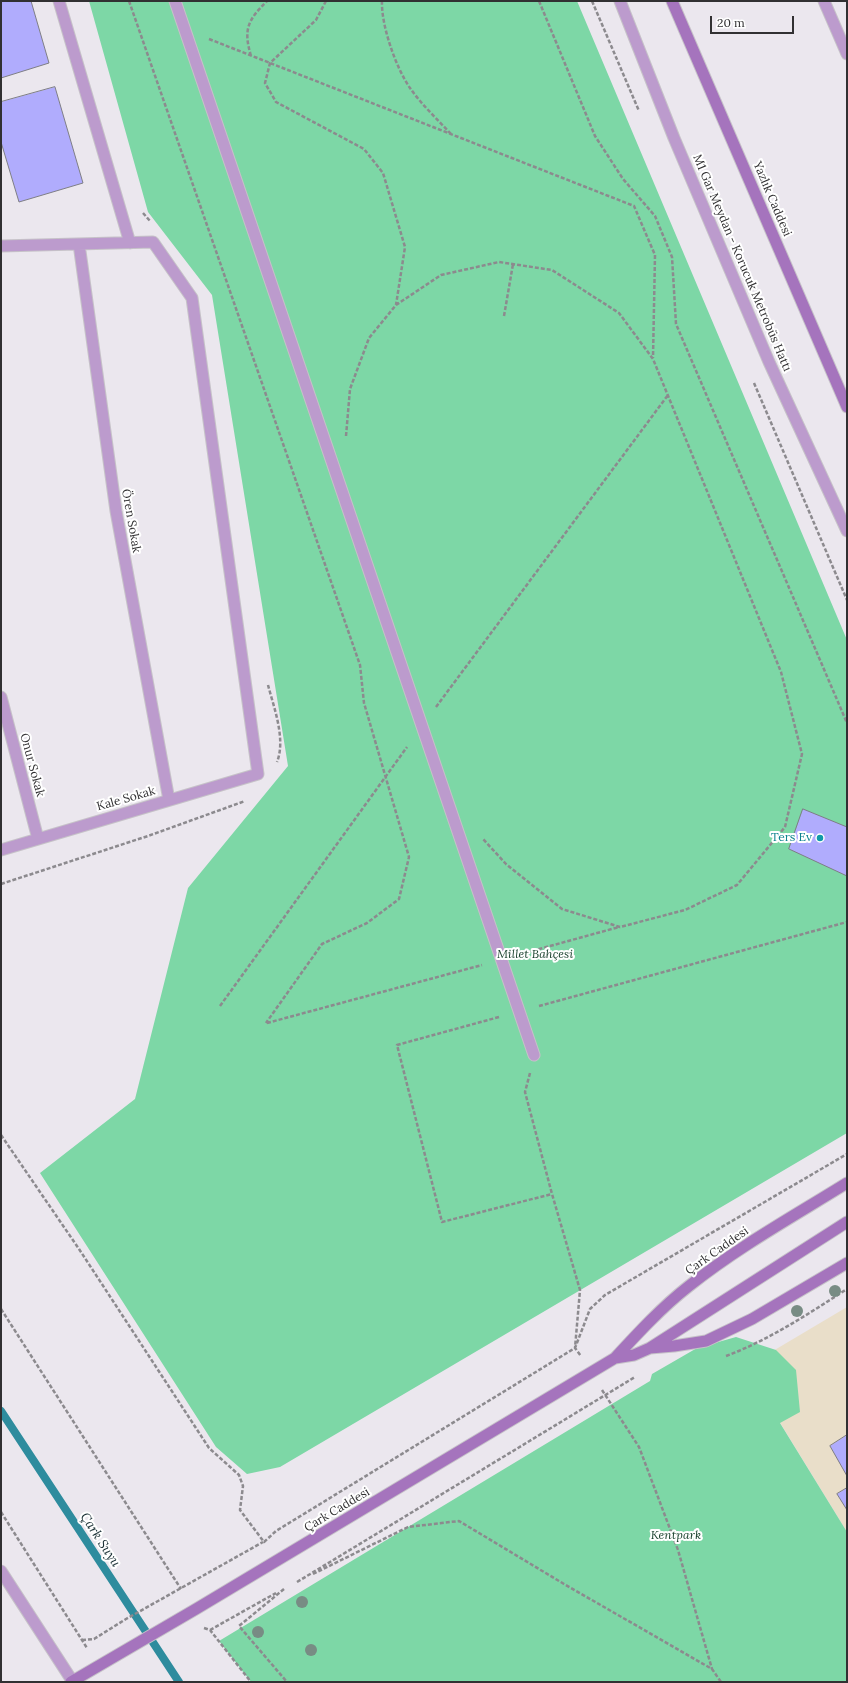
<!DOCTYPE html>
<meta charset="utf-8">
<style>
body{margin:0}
#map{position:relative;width:848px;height:1683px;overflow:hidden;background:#ebe7ee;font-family:Lora,serif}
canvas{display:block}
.frame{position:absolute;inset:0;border:2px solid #313032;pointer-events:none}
.scale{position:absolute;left:710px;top:16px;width:84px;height:18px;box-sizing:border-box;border:2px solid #313032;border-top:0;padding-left:5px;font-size:12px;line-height:14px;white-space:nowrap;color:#313032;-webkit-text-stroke:3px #fff;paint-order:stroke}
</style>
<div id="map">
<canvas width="848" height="1683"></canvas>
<div class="frame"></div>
<div class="scale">20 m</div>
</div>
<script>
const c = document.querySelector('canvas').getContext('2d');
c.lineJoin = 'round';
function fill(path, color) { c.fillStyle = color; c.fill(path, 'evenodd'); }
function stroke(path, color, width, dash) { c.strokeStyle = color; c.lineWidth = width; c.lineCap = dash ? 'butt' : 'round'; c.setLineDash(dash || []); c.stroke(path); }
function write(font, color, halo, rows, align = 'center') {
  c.font = font + ' Lora,serif'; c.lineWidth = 4; c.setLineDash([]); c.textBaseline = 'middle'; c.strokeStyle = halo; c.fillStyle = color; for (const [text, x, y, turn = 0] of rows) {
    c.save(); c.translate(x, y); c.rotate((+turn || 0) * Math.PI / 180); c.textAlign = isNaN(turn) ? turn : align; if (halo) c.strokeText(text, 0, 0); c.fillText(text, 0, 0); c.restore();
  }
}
fill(new Path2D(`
 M847 1307V1532L746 1367Z`), '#e9dec9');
fill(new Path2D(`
 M89 1H577L847 640V1133L280 1467 247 1474 216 1447 40 1173 135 1099 188 888 288 766 212 295 148 212Z
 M736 1337 776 1350 796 1370 800 1412 780 1423 847 1532V1682H251L219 1641 650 1381 652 1374 697 1348Z`), '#7dd7a6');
stroke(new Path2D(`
 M1 1411 179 1682`), '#2e8c9e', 8);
const building = new Path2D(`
 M1 1H31L49 63 1 78Z
 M55 87 83 183 19 202 1 142V102Z
 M803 809 847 827V876L789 849Z
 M847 1435V1476L830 1446Z
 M847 1488V1510L837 1494Z`);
fill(building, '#b0acfd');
stroke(building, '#7e7e85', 1);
const service = new Path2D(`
 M620 1 674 138 769 362 847 531`);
const pedestrian = new Path2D(`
 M175 1 534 1055`);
const minor = new Path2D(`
 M59 1 130 243
 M824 1 847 54
 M79 244 116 511 169 800
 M1 246 153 242 192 298 258 774 1 850
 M1 697 38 839
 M1 1571 73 1682`);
const secondary = new Path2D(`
 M672 1 847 407
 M650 1348 674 1346 706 1341 752 1319 847 1263
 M615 1358 634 1355 650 1348 847 1222
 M71 1682 196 1609 615 1358C638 1333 662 1307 689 1286 738 1247 794 1216 847 1183`);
stroke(service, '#c6c2c8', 13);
stroke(pedestrian, '#c6c2c8', 13);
stroke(minor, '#c6c2c8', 13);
stroke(secondary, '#c6c2c8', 13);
stroke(new Path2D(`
 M129 1 360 665 364 703 409 857 399 899 367 923 322 944 266 1023
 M326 1 316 20 270 63 265 83 276 102 364 149 383 173 405 247 396 305
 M382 1C381 25 396 68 410 88 421 104 437 119 451 134
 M539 1 595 136 623 179 655 216 672 257 676 324 847 723
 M592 1 639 111
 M209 39 634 206 655 255 653 358
 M251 56C243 29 248 20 267 1
 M143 213 150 221
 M504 316 513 264
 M754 383 847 600
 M346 436 350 389 369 338 396 305 441 275 499 262 552 270 619 313 653 359 781 672 802 754 785 827 737 885 685 910 620 927 562 909 506 864 483 839
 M268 685C274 708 286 739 277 762
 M436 707 668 395
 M1 884 148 836 245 801
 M521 954 619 927
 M220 1006 407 747
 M539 1006 847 922
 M499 1017 397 1045 442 1222 552 1194
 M267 1023 482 965
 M530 1073 525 1092 552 1194 580 1290 575 1348 581 1356
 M1 1135 79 1249 209 1448 239 1475 243 1486 240 1510 264 1542 276 1531 575 1348 590 1309 605 1295 847 1154
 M1 1309 181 1589
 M726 1356C769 1340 808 1314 847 1289
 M602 1390 639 1447 678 1550 712 1669
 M1 1512 87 1648
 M313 1574 408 1527 459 1521 564 1584 712 1669 721 1682
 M297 1582 635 1377
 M284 1589 239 1626 287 1682
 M204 1628 210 1630 251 1682
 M210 1630 276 1593
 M82 1640 94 1639 126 1619 263 1542`), '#8c8a8e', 2.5, [4, 2]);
stroke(service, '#bc9bcd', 11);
stroke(pedestrian, '#bc9bcd', 11);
stroke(minor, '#bc9bcd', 11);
stroke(secondary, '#a574bd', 11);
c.fillStyle = '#788c84';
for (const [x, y] of [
 [835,1291],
 [797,1311],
 [302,1602],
 [258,1632],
 [311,1650]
]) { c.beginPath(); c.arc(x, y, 6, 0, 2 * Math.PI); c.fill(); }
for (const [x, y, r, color] of [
 [820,838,4,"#0f9aa8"]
]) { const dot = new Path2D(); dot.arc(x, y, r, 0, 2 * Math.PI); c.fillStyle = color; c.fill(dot); stroke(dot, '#fff', 1.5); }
write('12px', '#313032', '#fff', [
 ["Yazlık Caddesi",772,199,67],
 ["M1 Gar Meydan - Korucuk Metrobüs Hattı",742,263,67],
 ["Ören Sokak",131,521,80],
 ["Onur Sokak",32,765,75],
 ["Kale Sokak",126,799,-16],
 ["Çark Caddesi",717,1251,-35],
 ["Çark Caddesi",337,1510,-31]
]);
write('12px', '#0d838f', '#fff', [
 ["Ters Ev",812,838]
], 'right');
write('italic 12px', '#1a422e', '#fff', [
 ["Millet Bahçesi",535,955],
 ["Kentpark",676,1536]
]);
write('italic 13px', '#1a3035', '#fff', [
 ["Çark Suyu",100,1540,57]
]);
</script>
